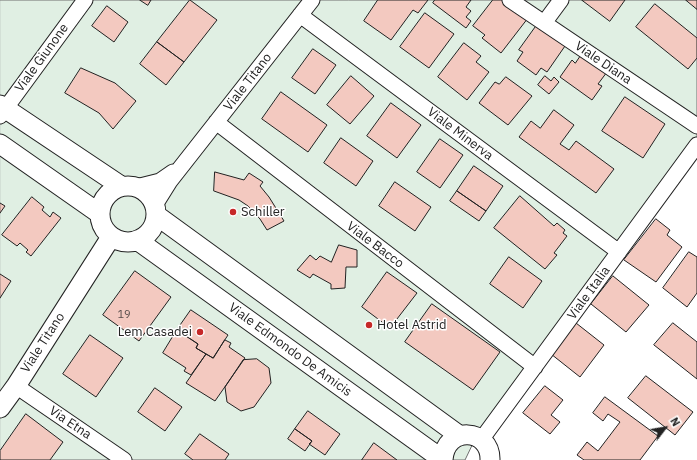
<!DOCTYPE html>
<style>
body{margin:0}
#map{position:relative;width:697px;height:460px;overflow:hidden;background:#fff;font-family:"IBM Plex Sans",sans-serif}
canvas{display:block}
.north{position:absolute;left:645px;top:408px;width:40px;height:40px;-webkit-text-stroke:3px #fff;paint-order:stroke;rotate:59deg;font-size:11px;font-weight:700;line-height:16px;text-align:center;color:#222}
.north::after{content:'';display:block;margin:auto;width:14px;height:18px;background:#222;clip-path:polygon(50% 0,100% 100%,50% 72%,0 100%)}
</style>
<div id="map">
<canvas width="697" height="460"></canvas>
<div class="north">N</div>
</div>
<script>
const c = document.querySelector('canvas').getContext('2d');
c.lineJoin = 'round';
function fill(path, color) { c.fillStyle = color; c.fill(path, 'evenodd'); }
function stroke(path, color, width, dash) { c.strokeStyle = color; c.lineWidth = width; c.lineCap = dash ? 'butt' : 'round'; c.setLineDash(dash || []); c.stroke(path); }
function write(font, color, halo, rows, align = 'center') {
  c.font = font + ' "IBM Plex Sans",sans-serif'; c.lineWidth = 3; c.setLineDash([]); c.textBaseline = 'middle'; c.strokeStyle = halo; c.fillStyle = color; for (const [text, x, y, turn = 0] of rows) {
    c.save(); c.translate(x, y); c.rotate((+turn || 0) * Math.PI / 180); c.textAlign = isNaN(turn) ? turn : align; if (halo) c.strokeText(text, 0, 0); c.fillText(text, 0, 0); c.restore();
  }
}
const green = new Path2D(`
 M0 0H697V138L476 437 465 460H0Z`);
fill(green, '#e0efe3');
stroke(green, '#6f6f6f', 1);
const building = new Path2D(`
 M140 0H151L148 5Z
 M190 0 217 20 184 62 157 42Z
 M378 0H428L418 13 413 10 391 40 364 21Z
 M435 0H471L466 7 471 11 466 17 471 21 466 28 433 3Z
 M493 0H504L528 18 501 53 482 38 485 35 473 26Z
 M582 0H625L610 21Z
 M686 0H697V9Z
 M655 4 697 38V58L688 69 636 27Z
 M107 6 128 22 114 42 92 26Z
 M425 13 454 34 429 68 400 47Z
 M537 25 565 46 547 72 541 68 536 75 517 61 523 52 519 50Z
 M157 42 184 62 166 85 140 64Z
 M464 43 481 56 476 62 489 72 467 100 438 77Z
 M313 49 336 65 315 94 292 78Z
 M582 54 607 72 598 84 602 86 592 100 560 77 572 60 575 63Z
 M81 68 115 83 136 101 113 129 99 113 65 93Z
 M351 76 374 96 350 124 327 105Z
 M545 76 551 81 554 77 559 82 549 94 538 85Z
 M506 77 532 96 508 125 479 103 495 82 499 84Z
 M281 92 327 125 308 152 262 119Z
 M625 97 665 124 643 158 602 131Z
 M391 103 421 125 397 158 367 136Z
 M554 110 574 125 560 144 569 150 576 141 614 169 596 193 519 137 531 121 540 128Z
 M341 138 373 161 356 186 324 163Z
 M440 139 463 155 440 188 417 172Z
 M474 166 503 186 486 211 457 191Z
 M215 172 244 180 249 173 263 182 260 186 269 197 284 221 267 230 260 219 248 206 239 200 214 191Z
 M395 182 431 207 415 231 379 206Z
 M457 191 486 211 479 221 450 201Z
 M520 196 554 226 557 223 565 230 563 233 567 236 554 253 557 255 545 269 494 228Z
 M32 197 44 207 42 210 50 217 53 212 61 218 31 256 26 252 28 250 20 243 17 246 2 235Z
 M0 203 5 206 0 213Z
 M656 219 670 230 667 235 682 247 656 282 624 260Z
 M339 245 357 250V267H346L345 288 331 289V284L313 274 310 278 297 270 310 255 316 260 320 256 331 262Z
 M689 252 697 257V293L687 307 663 288Z
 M509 257 542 281 523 308 490 284Z
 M135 271 171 297 139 341 103 315Z
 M387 272 417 293 390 328 362 307Z
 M0 274 11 281 0 298Z
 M613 276 649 305 626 332 591 304Z
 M432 304 500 352 473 390 405 342Z
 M191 310 228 335 213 358 196 348 198 344 177 330Z
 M576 323 604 345 580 377 551 354Z
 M673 323 697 342V379L654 345Z
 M177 330 198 344 196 348 206 354 191 375 184 371 186 368 163 353Z
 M90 335 123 358 96 397 63 374Z
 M225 340 231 343 229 347 245 358 215 401 186 383 206 354 213 358Z
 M257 359 269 368 271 383 254 407 241 411 227 402 225 387 243 360Z
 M646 376 693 412 675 435 628 398Z
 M545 386 563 400 551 415 560 422 550 434 523 413Z
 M155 388 182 407 165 431 138 412Z
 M605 397 658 436 640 460H584L577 455 587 442 598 451 620 422 608 414 603 421 593 413Z
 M308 411 340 434 325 455 309 444 312 441 295 429Z
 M26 414 63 442 50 460H0V451Z
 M295 429 312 441 305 451 288 439Z
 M200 434 229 454 225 460H193L185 454Z
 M374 443 397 460H362Z`);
fill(building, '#f3c9c0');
stroke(building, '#222', 1);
const minor = new Path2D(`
 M510 0 697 126
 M300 15 619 252
 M544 23 561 0
 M0 116 85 0
 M216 122 535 367
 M136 187 160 181 173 172
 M155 205 170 181 312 0
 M16 386 124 460
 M481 440 697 145`);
const tertiary = new Path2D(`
 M0 105 121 186
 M0 144 100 214
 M100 214a28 28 0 1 1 56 0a28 28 0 1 1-56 0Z
 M156 215 460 436
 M137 240 443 460
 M0 408 16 386 111 237
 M443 460C445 425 491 428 490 460`);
stroke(minor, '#222', 17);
stroke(tertiary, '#222', 21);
stroke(minor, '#fff', 15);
stroke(tertiary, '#fff', 19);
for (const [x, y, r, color] of [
 [233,212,4,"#c62828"],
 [369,325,4,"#c62828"],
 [200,332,4,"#c62828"]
]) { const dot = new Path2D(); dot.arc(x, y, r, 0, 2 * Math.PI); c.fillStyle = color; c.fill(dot); stroke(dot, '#fff', 1.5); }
write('11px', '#564c4a', null, [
 ["19",124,315]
]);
write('13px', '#222', '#fff', [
 ["Viale Giunone",42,58,-54],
 ["Viale Diana",603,63,34],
 ["Viale Titano",248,82,-52],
 ["Viale Minerva",460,134,37],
 ["Viale Bacco",375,245,37],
 ["Viale Italia",589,293,-54],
 ["Viale Titano",43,343,-57],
 ["Viale Edmondo De Amicis",290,350,36],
 ["Via Etna",70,423,34]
]);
write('13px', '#222', '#fff', [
 ["Schiller",241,212],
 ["Hotel Astrid",377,325],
 ["Lem Casadei",192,332,"right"]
], 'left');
</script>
